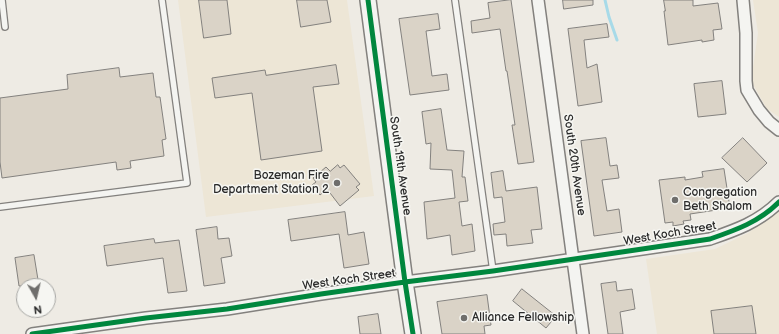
<!DOCTYPE html>
<style>
body{margin:0}
#map{position:relative;width:779px;height:334px;overflow:hidden;background:#eeebe4;font-family:"Balsamiq Sans",sans-serif}
canvas{display:block}
.north{position:absolute;left:16px;top:278px;width:40px;height:40px;box-sizing:border-box;background:#f6f6f2;border:1px solid #a5a5a2;border-radius:50%;rotate:172deg;font-size:11px;font-weight:700;line-height:16px;text-align:center;color:#2b2b2b}
.north::after{content:'';display:block;margin:auto;width:14px;height:18px;background:#6f6e6c;clip-path:polygon(50% 0,100% 100%,50% 72%,0 100%)}
</style>
<div id="map">
<canvas width="779" height="334"></canvas>
<div class="north">N</div>
</div>
<script>
const c = document.querySelector('canvas').getContext('2d');
c.lineJoin = 'round';
function fill(path, color) { c.fillStyle = color; c.fill(path, 'evenodd'); }
function stroke(path, color, width, dash) { c.strokeStyle = color; c.lineWidth = width; c.lineCap = dash ? 'butt' : 'round'; c.setLineDash(dash || []); c.stroke(path); }
function write(font, color, halo, rows, align = 'center') {
  c.font = font + ' "Balsamiq Sans",sans-serif'; c.lineWidth = 3; c.setLineDash([]); c.textBaseline = 'middle'; c.strokeStyle = halo; c.fillStyle = color; for (const [text, x, y, turn = 0] of rows) {
    c.save(); c.translate(x, y); c.rotate((+turn || 0) * Math.PI / 180); c.textAlign = isNaN(turn) ? turn : align; if (halo) c.strokeText(text, 0, 0); c.fillText(text, 0, 0); c.restore();
  }
}
fill(new Path2D(`
 M178 0H347L374 196 206 217Z
 M753 0H779V117L767 109 751 81 758 33Z
 M779 211V334H657L646 259 715 249 748 233Z`), '#ede6d6');
stroke(new Path2D(`
 M605 0 609 17 617 40`), '#a7dae8', 3);
const building = new Path2D(`
 M199 0H227L231 34 204 38Z
 M297 0H327L331 22 301 27Z
 M511 0 534 162 518 164 512 125H515L507 71H506L500 29 472 33 471 21 490 18 488 3Z
 M563 0H593V5L564 9Z
 M664 0H693V6L718 3 722 29 713 30 714 40 702 42V40L668 45 664 11H665Z
 M438 14 440 29 426 31 432 76 447 74 449 90 410 95 399 19Z
 M607 24 609 37 584 40 587 68 597 64 602 102 578 106 568 29Z
 M336 65 339 84 313 87 322 151 261 160 252 93 215 98 212 78 265 70 266 75Z
 M119 68 120 77 153 73 156 97H160L166 139 162 140 164 156 130 161 131 168 117 170 116 162 2 178 0 162V98L68 89 67 75Z
 M722 81 726 114 698 117 694 84Z
 M441 109 447 150 464 151 462 177H465L468 201 459 202 462 226 472 224 475 251 452 255 450 235 427 239 424 202 455 198 452 170 430 169 431 143 426 144 422 112Z
 M606 138 610 166 617 165 619 178 602 180 607 211 619 209 622 232 594 236 581 141Z
 M743 138 767 163 747 182 722 158Z
 M338 165 340 168 344 165 360 184 356 187 359 190 340 206 327 189 320 195 312 185 316 182 313 178 326 167 330 171Z
 M724 169 730 208 690 214 691 220 683 221 684 224 673 226V222L665 223 659 180 685 177V180L703 177 702 172Z
 M503 171 506 191 537 187 542 229 531 230 533 243 507 246 506 234 494 235 493 224 505 222 502 197 494 198 491 173Z
 M345 212 348 235 364 232 369 264 344 268 339 234 291 241 288 220Z
 M217 227 218 239 229 238 232 256 221 258 225 283 204 286 196 230Z
 M154 239 155 243 179 240 187 291 168 293 163 258 107 266 104 246Z
 M34 255 39 286H19L15 258Z
 M616 282 617 291 632 289 635 309 620 312 623 334H608L601 284Z
 M522 289 556 316 546 328 513 301Z
 M487 295 491 325 484 326 485 334H442L437 302Z
 M752 306 756 334H714L711 311Z
 M378 314 381 334H360L358 317Z`);
fill(building, '#dad3c7');
stroke(building, '#83817e', 1);
const lane = new Path2D(`
 M2 0 5 27
 M455 0 493 271
 M0 207 187 183 162 0`);
const street = new Path2D(`
 M538 0 583 334
 M743 0 746 33V81L747 90 759 110 769 122 779 130
 M32 334 146 318 227 309 321 294 405 282 493 271 710 239C736 230 759 222 779 202`);
const secondary = new Path2D(`
 M368 0 405 282 413 334`);
stroke(lane, '#83817e', 8);
stroke(street, '#83817e', 14);
stroke(secondary, '#83817e', 18);
stroke(lane, '#f4f4f1', 5.5);
stroke(street, '#f4f4f1', 11);
stroke(secondary, '#f4f4f1', 15);
stroke(new Path2D(`
 M368 0 405 282 413 334
 M32 334 146 318 227 309 321 294 405 282 493 271 710 239C736 230 759 222 779 202`), '#00873e', 5);
for (const [x, y, r, color] of [
 [337,183,4,"#6f6e6c"],
 [675,200,4,"#6f6e6c"],
 [464,318,4,"#6f6e6c"]
]) { const dot = new Path2D(); dot.arc(x, y, r, 0, 2 * Math.PI); c.fillStyle = color; c.fill(dot); stroke(dot, '#f6f6f2', 1.5); }
write('12px', '#2b2b2b', '#f6f6f2', [
 ["South 20th Avenue",574,165,82],
 ["South 19th Avenue",400,166,82],
 ["West Koch Street",670,234,-10],
 ["West Koch Street",349,280,-8]
]);
write('12px', '#2b2b2b', '#f6f6f2', [
 ["Bozeman Fire",329,176,"right"],
 ["Department Station 2",329,190,"right"],
 ["Congregation",683,193],
 ["Beth Shalom",683,207],
 ["Alliance Fellowship",472,318]
], 'left');
</script>
